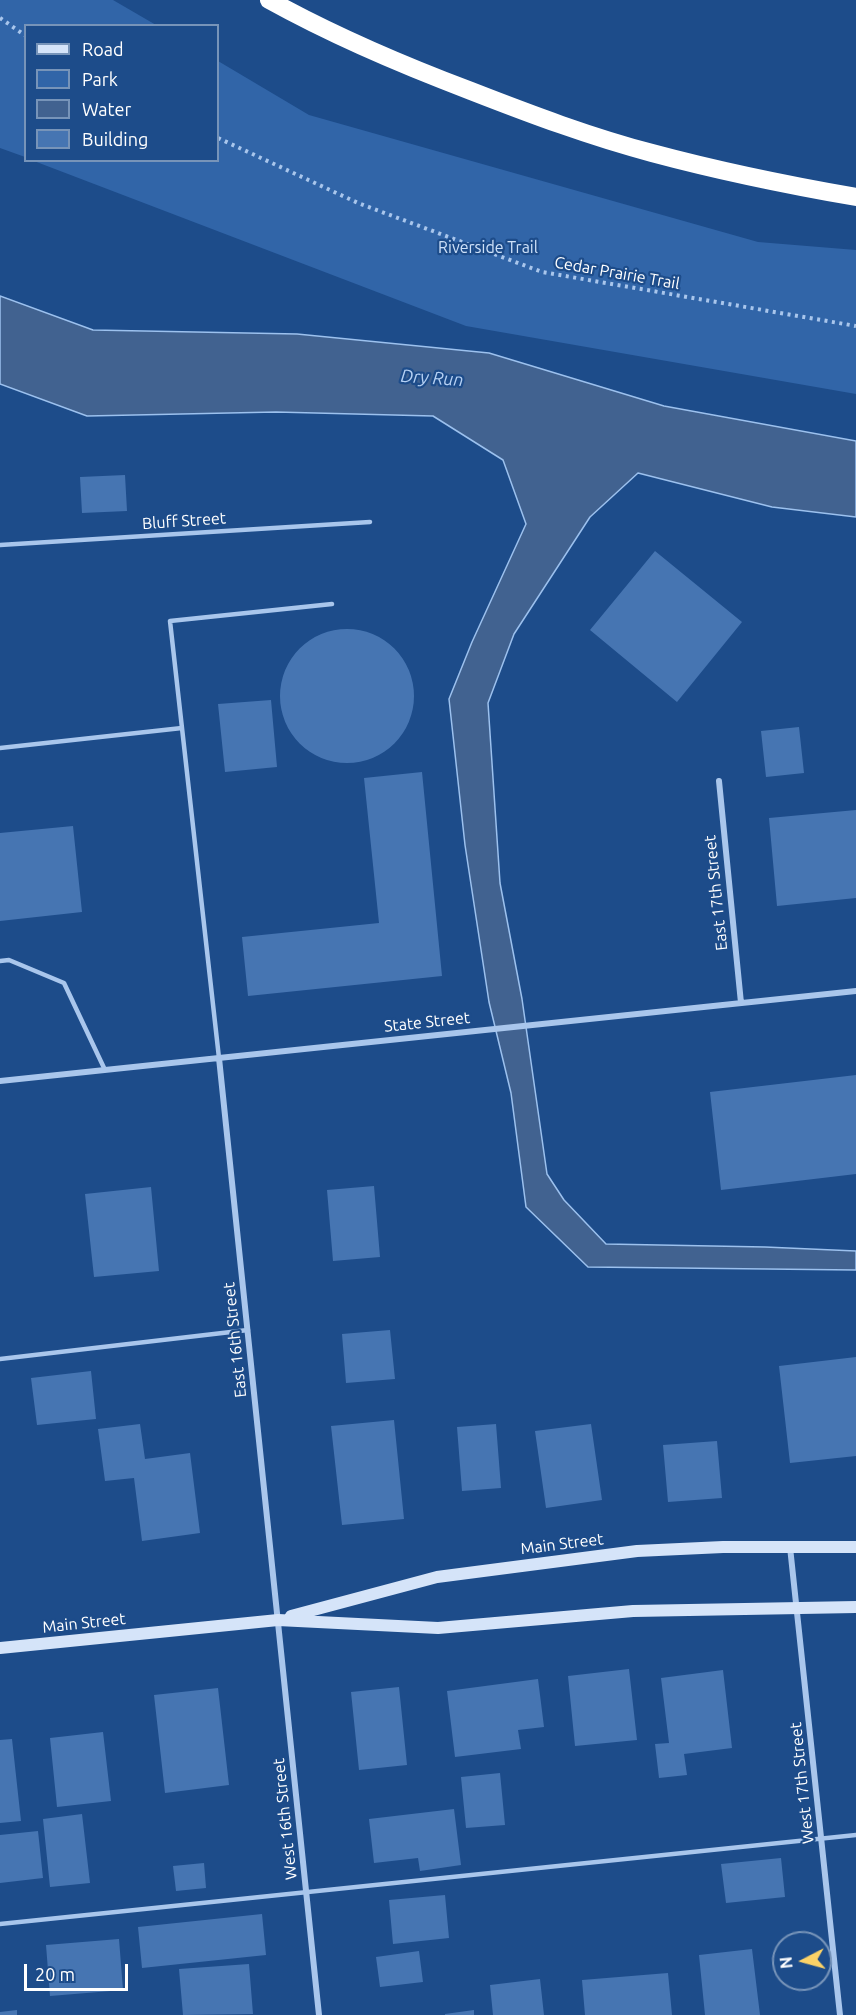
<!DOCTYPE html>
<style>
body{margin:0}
#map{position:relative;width:856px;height:2015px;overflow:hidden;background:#1d4c8a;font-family:Ubuntu,sans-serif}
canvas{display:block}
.legend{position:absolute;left:24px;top:24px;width:195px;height:138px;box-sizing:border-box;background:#1d4c8a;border:2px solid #7794b9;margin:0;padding:8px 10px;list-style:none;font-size:18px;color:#fff}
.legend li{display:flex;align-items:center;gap:12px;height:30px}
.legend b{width:30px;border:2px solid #7794b9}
.north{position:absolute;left:772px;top:1931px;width:60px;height:60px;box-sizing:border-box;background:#1d4c8a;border:2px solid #7794b9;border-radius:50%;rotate:264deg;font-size:16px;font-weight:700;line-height:24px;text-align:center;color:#fff}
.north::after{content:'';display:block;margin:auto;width:21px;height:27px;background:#fbd267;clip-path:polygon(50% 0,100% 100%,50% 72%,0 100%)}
.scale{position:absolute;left:24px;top:1964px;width:104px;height:27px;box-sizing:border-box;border:3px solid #fff;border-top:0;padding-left:8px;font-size:18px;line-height:21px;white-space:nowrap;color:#fff;-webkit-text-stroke:4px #1d4c8a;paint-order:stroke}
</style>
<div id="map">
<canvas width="856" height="2015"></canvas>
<ul class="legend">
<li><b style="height:8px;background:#d5e4f9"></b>Road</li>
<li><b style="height:16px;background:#3165a8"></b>Park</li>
<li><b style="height:16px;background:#416290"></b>Water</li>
<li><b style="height:16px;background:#4675b2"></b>Building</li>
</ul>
<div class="north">N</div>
<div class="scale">20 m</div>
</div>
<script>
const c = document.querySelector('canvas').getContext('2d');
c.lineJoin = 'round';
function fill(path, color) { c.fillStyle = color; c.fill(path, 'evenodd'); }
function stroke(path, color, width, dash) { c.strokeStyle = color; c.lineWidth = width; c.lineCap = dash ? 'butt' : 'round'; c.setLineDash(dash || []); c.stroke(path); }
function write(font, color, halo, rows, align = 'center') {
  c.font = font + ' Ubuntu,sans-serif'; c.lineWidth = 4.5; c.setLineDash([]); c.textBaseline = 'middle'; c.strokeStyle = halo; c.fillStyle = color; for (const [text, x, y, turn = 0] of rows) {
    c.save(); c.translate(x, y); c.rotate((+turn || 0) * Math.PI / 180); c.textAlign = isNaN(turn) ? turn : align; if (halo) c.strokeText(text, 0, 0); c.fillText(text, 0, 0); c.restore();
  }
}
fill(new Path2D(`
 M0 0H113L156 25 26 26 25 157 0 148Z
 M218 61 309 115 758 242 856 250V394L466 326 34 161 218 160Z`), '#3165a8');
const water = new Path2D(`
 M0 296 93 330 297 334 489 353 664 406 856 441V517L772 507 638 473 590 517 514 634 488 703 500 883 522 999 547 1174 564 1200 606 1244 765 1247 856 1251V1270L588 1267 526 1207 511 1093 489 1002 465 845 449 699 472 642 526 524 503 460 433 416 276 412 87 416 0 384Z`);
fill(water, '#416290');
stroke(water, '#9cc1ee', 1.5);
fill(new Path2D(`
 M125 475 127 511 82 513 80 477Z
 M655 551 742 622 677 702 590 630Z
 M280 696a67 67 0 1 1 134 0a67 67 0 1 1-134 0Z
 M271 700 277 767 225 772 218 704Z
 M799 727 804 773 766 777 761 731Z
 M422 772 442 976 248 996 242 937 379 923 364 778Z
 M856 810V898L777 906 769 818Z
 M73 826 82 912 0 921V833Z
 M856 1075V1174L721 1190 710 1092Z
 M374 1186 380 1257 333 1261 327 1190Z
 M151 1187 159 1271 94 1277 85 1194Z
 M390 1330 395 1379 346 1383 342 1334Z
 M856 1357V1456L790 1463 779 1366Z
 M91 1371 96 1419 37 1425 31 1378Z
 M394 1420 404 1519 342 1525 331 1426Z
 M140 1424 145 1459 190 1453 200 1533 142 1541 134 1478 105 1481 98 1429Z
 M496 1424 501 1488 462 1491 457 1427Z
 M591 1424 602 1500 546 1508 535 1431Z
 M717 1441 722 1498 668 1502 663 1445Z
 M629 1669 637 1740 575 1746 568 1676Z
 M723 1670 732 1748 684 1754 687 1775 659 1778 655 1744 669 1743 661 1678Z
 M538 1679 544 1727 518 1730 521 1749 455 1757 447 1691Z
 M399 1687 407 1765 359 1770 351 1692Z
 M218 1688 229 1785 165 1793 154 1695Z
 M103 1732 111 1801 57 1807 50 1738Z
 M12 1739 21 1821 0 1823V1740Z
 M500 1773 505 1825 466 1828 461 1777Z
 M454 1809 461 1865 420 1871 418 1858 374 1863 369 1819Z
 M82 1814 90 1883 50 1887 43 1819Z
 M38 1831 43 1878 0 1883V1835Z
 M781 1858 785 1897 726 1903 721 1864Z
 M204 1863 206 1888 176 1891 173 1866Z
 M445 1895 449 1938 393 1944 389 1900Z
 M262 1914 266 1955 142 1968 138 1927Z
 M119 1939 123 1990 50 1996 46 1945Z
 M752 1949 760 2015H705L699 1955Z
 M419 1951 423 1982 380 1987 376 1957Z
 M249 1964 253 2014 183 2015 179 1969Z
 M668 1973 672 2015H585L582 1980Z
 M540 1979 544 2015H493L490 1985Z
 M17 2010V2015H0V2012Z
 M474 2010V2015H445V2014Z`), '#4675b2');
stroke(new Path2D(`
 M0 18 26 36
 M218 138 358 203 542 272 856 326`), '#a9c6ec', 4, [3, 4.5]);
stroke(new Path2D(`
 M0 545 370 522
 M0 748 182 728
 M0 961 9 960 64 983 105 1070
 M219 1058 170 621 332 604
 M0 1359 248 1330
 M0 1924 856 1835`), '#a9c6ec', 4.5);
stroke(new Path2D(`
 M719 781 741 1003
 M219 1058 319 2015
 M0 1081 856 991
 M790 1547 840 2015`), '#a9c6ec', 6);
stroke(new Path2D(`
 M291 1616 437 1577 637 1551 723 1547H856
 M0 1648 278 1620 438 1628 633 1611 856 1607`), '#d5e4f9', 12);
stroke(new Path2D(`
 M269 0C334 36 402 65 471 91 530 114 591 137 652 153 719 171 787 185 856 197`), '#fff', 18);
write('16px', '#cee1f9', '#1d4c8a', [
 ["Riverside Trail",488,248]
]);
write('16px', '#fff', '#1d4c8a', [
 ["Cedar Prairie Trail",617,273,10],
 ["Bluff Street",184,521,-4],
 ["East 17th Street",716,893,-96],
 ["State Street",427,1022,-6],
 ["East 16th Street",235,1340,-96],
 ["Main Street",562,1544,-7],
 ["Main Street",84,1623,-6],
 ["West 17th Street",802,1783,-96],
 ["West 16th Street",285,1819,-96]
]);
write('italic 18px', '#b5d0f3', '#1d4c8a', [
 ["Dry Run",432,378,4]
]);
</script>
